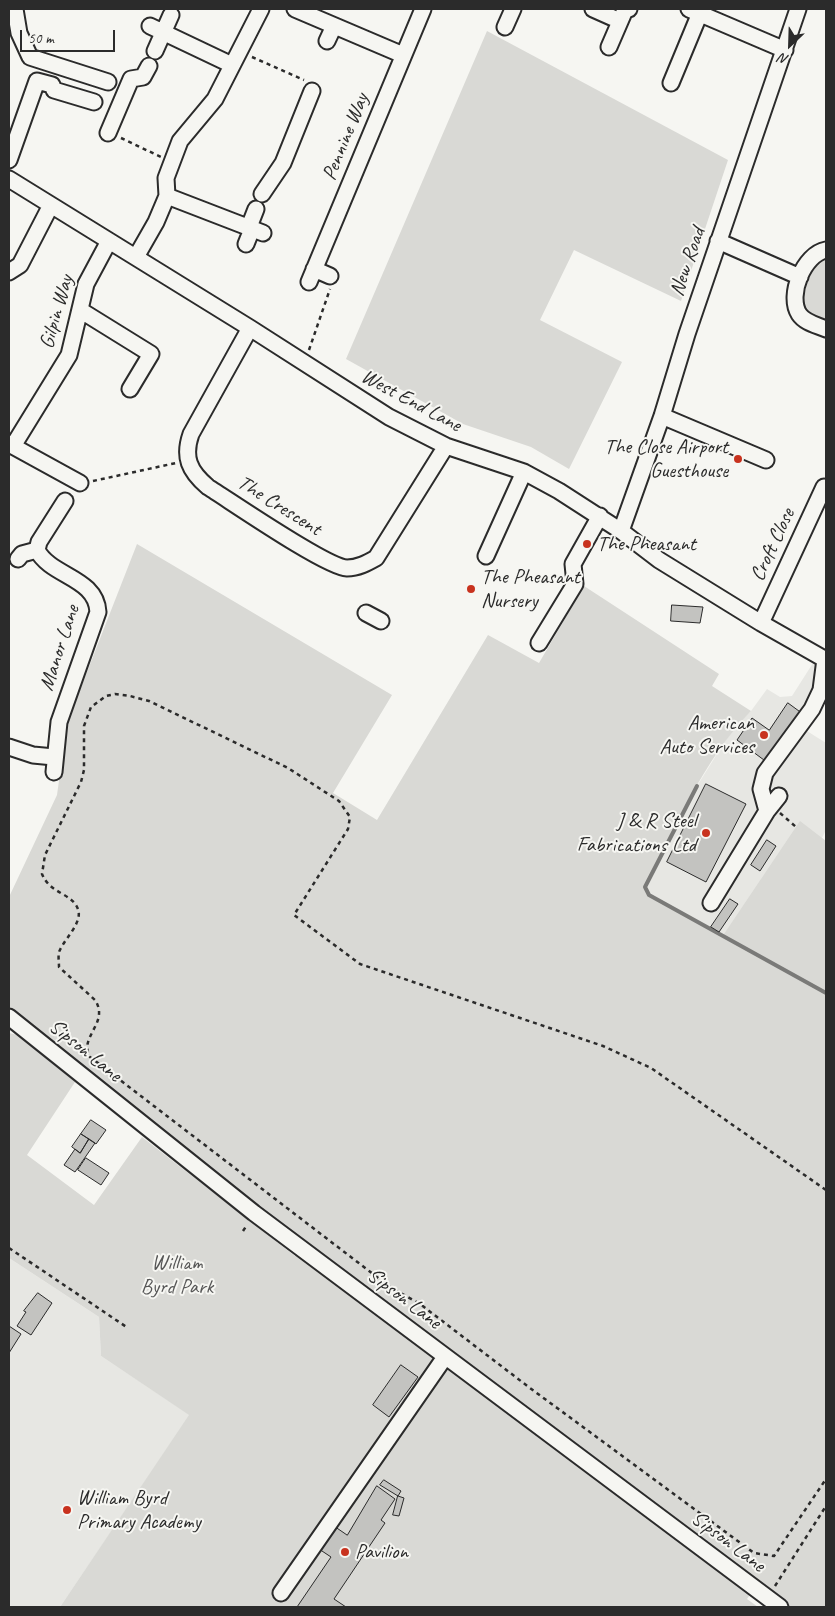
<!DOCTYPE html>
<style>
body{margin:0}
#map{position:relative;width:835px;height:1616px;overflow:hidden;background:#f6f6f2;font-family:Caveat,sans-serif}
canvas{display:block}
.frame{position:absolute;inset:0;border:10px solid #2b2b2b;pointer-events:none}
.north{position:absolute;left:765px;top:20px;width:50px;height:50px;-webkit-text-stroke:4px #f6f6f2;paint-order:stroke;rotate:204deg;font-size:14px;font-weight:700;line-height:20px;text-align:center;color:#2b2b2b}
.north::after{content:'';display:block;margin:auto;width:18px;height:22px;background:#2b2b2b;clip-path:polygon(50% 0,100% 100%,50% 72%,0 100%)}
.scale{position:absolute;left:20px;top:30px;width:95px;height:22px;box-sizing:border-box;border:2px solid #2b2b2b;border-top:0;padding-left:6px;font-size:15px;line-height:18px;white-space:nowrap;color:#2b2b2b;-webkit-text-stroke:4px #f6f6f2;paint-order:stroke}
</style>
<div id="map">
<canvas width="835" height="1616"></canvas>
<div class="frame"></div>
<div class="north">N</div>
<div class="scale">50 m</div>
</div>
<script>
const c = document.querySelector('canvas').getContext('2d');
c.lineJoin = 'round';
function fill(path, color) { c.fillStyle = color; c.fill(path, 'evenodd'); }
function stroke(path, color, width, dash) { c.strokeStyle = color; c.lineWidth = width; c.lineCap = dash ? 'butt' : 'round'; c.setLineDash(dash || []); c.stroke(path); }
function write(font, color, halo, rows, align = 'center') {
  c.font = font + ' Caveat,sans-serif'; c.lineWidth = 4; c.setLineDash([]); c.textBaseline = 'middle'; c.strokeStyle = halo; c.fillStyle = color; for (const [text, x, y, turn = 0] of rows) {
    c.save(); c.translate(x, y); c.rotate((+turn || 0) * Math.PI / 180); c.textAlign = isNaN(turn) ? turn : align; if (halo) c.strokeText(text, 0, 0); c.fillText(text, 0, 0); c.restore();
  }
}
fill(new Path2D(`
 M813 663 826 669 799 726 826 743V830L822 838 826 841V993L649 895 645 887 697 786 732 730 751 711 767 689 780 697 792 696Z
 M9 1258 99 1317 101 1356 190 1415 60 1607H12L9 1605Z`), '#e7e7e3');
fill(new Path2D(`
 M487 31 728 160 681 301 574 250 540 320 622 362 569 469 531 447 463 424 346 359Z
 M826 256V322L803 312C799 287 805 270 826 256Z
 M137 544 392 695 333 793 377 820 488 635 539 663 584 586 719 674 712 686 751 711C703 760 676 827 645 887L649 896 722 937 800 821 826 841V1607H791L758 1583 747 1599 758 1607H60L189 1415 101 1356 99 1317 9 1258V1033L18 1035 75 1082 27 1155 94 1205 142 1137 295 1256 304 1244 9 1008V897L57 795 67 723Z`), '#d9d9d5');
stroke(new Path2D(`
 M697 786 645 887 649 895 826 993`), '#7a7a78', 4);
const building = new Path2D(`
 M672 605 703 607 700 623 671 621Z
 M788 703 803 714 768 763 737 740 752 718 769 730Z
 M706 784 746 804 706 882 667 862Z
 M767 840 776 846 760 871 751 865Z
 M730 899 738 904 719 932 711 927Z
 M91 1120 106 1130 96 1144 81 1134Z
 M81 1134 89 1139 80 1153 72 1147Z
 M89 1139 95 1143 75 1172 64 1165 75 1149 80 1153Z
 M86 1158 109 1173 101 1185 78 1170Z
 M38 1293 52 1303 31 1335 17 1326 26 1312 24 1311Z
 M9 1326 21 1334 9 1353Z
 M401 1365 418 1377 389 1417 373 1405Z
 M384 1480 401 1491 398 1496 380 1485Z
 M377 1486 395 1499 381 1520 385 1523 334 1599 346 1607H297L331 1557 316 1547 331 1524 347 1535Z
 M398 1496 404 1498 399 1516 393 1515Z`);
fill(building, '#c3c3c0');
stroke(building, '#2b2b2b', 1);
const minor = new Path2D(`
 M15 9 19 33 30 57 108 82
 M295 9 403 55
 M593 9 620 21
 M689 9 785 50
 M150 26 232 65
 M505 27 513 9
 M327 41 334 26
 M609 47 625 10 629 9
 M155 51 171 15
 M671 83 700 13
 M108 133 131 79 143 77 149 66
 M9 160 37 81 52 85 54 90 94 102
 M9 179 250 328 389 417 446 446 524 472 559 491 621 531 659 560 761 623 826 660
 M262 194 283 163 312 91
 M167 196 263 233
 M249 227 256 209
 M718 241 800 277
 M246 244 252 229
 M826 250C804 254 787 295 799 314 805 323 817 325 826 329
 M136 257 156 222 167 196 166 178 180 141 215 99 261 9
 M314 269 330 276
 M9 272 20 265 51 205
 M309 282 423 9
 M80 310 151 354 130 389
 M250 328 191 434C183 457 189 471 208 487 232 502 326 567 347 568 358 568 367 563 376 558L446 446
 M662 416 766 460
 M9 444 80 483
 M13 446 69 355 86 284 109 241
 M621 531 662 416 687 334 798 9
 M486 556 524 472
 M18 559 22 554 37 550
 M366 613 381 621
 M761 623 824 487 826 488
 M539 643 575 584 573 564 600 516
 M9 747 33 755 54 757
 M54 772 59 722 98 612C96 577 51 577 37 550L39 542 65 501
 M767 811 779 796
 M711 903 767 811 761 789 765 773 812 709 821 690 825 659
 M9 1017 254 1213 780 1607
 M281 1593 445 1357`);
stroke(minor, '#2b2b2b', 19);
stroke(new Path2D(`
 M252 57 304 80
 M121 138 161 157
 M309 350 330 289
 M93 481 176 463
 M780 813 796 827
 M826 1190 651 1068 603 1046 360 964 294 915 348 829 350 817 339 801 288 768 149 701 130 696 115 694 106 696 91 707 84 726V770L81 782 45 855 42 874C50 894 72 893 78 909 83 923 64 939 59 952 58 957 59 962 59 967L95 1000C110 1023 78 1037 90 1057L390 1287 420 1304 530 1388 754 1553 774 1556 826 1479
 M243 1231 247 1225
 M9 1248 128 1328
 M775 1586 826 1506`), '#2b2b2b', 2.5, [4, 4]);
stroke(minor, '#f6f6f2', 15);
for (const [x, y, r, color] of [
 [738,459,5,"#c8321e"],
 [587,544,5,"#c8321e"],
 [471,589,5,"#c8321e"],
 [764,735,5,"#c8321e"],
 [706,833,5,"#c8321e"],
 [67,1510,5,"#c8321e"],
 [345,1552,5,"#c8321e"]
]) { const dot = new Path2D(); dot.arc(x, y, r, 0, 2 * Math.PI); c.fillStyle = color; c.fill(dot); stroke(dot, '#f6f6f2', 2); }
write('21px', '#2b2b2b', '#f6f6f2', [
 ["Pennine Way",346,137,-68],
 ["New Road",688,262,-71],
 ["Gilpin Way",57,312,-74],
 ["West End Lane",411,401,28],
 ["The Crescent",279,506,32],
 ["Croft Close",773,545,-65],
 ["Manor Lane",60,648,-72],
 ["Sipson Lane",85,1051,39],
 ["Sipson Lane",404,1299,37],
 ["Sipson Lane",728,1542,37]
]);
write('21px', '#2b2b2b', '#f6f6f2', [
 ["The Close Airport",728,447,"right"],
 ["Guesthouse",728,471,"right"],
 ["The Pheasant",597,544],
 ["The Pheasant",481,577],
 ["Nursery",481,601],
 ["American",754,723,"right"],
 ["Auto Services",754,747,"right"],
 ["J & R Steel",696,821,"right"],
 ["Fabrications Ltd",696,845,"right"],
 ["William Byrd",77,1498],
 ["Primary Academy",77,1522],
 ["Pavilion",355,1552]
], 'left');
write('21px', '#565656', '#f6f6f2', [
 ["William",177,1263],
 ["Byrd Park",177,1287]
]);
</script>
